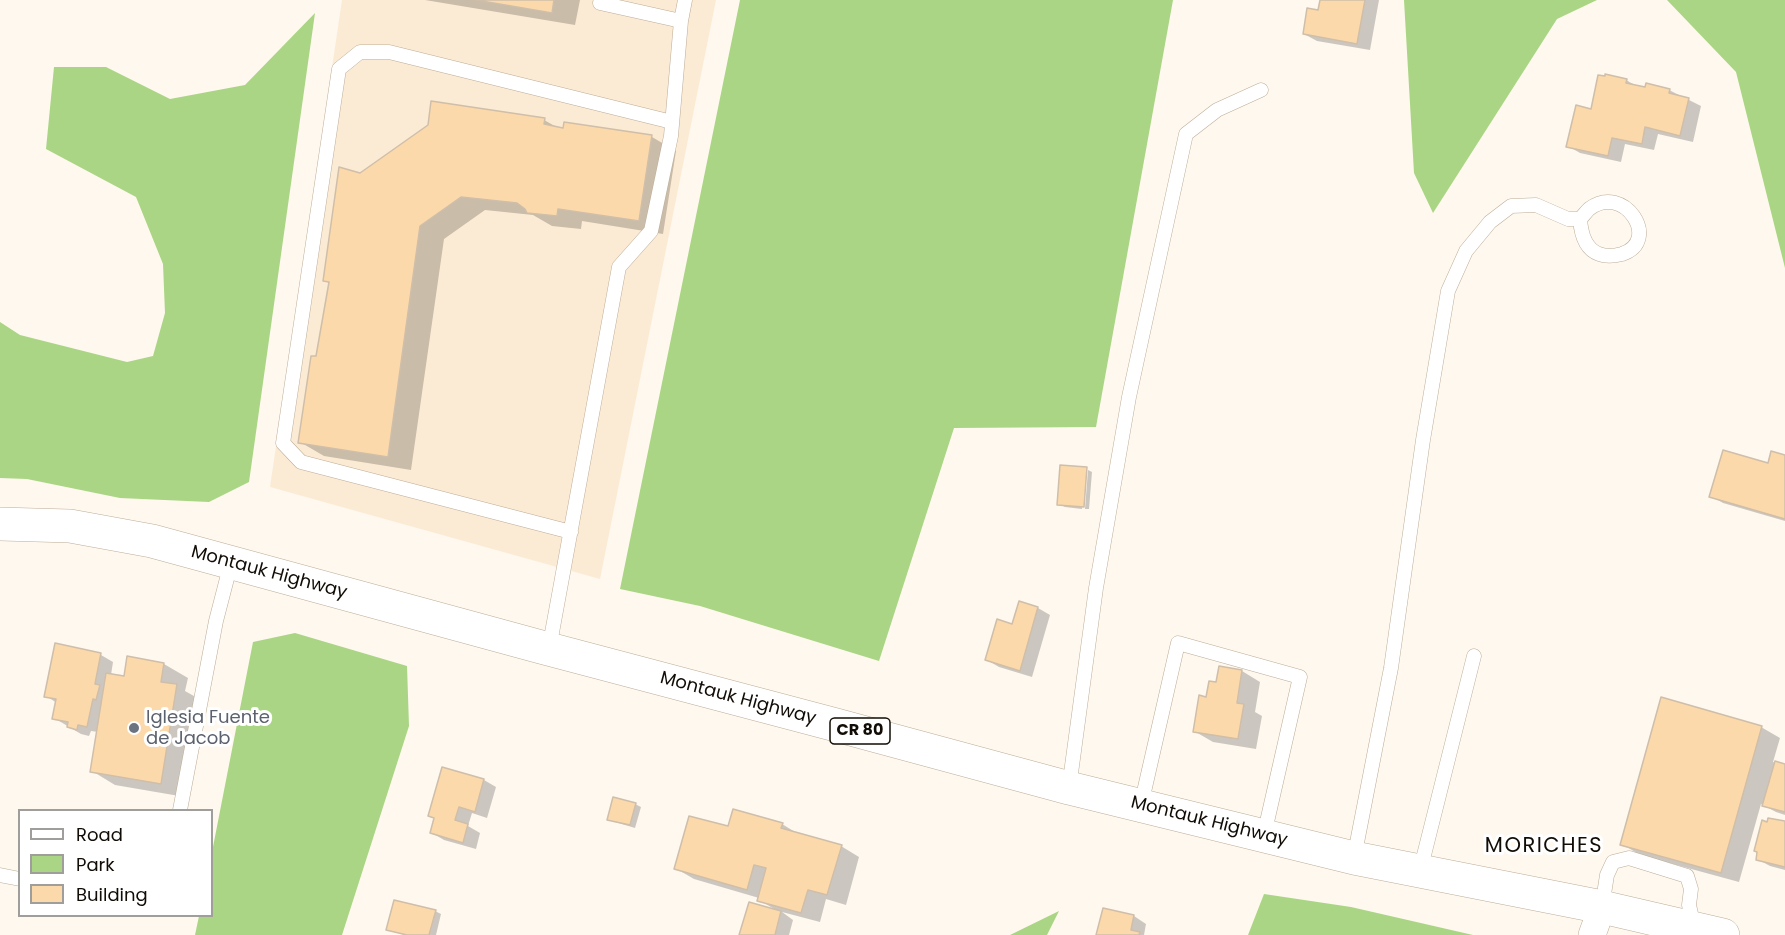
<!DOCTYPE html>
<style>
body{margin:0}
#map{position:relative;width:1785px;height:935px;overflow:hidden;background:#fef8ef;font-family:Poppins,sans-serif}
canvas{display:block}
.legend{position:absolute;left:18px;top:809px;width:195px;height:108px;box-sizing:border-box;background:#fff;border:2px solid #a09e9b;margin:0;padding:8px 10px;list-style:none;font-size:18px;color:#110c05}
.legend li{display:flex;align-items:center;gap:12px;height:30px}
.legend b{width:30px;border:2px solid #a09e9b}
</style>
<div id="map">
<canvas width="1785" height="935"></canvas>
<ul class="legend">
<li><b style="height:8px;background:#fff"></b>Road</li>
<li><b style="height:16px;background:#aad584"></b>Park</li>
<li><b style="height:16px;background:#fbd9ab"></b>Building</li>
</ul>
</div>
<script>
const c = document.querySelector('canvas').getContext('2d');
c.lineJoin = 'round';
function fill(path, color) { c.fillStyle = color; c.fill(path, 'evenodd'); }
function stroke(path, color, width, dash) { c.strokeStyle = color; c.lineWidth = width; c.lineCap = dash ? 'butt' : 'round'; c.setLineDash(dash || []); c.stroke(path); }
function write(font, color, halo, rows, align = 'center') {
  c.font = font + ' Poppins,sans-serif'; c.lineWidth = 6; c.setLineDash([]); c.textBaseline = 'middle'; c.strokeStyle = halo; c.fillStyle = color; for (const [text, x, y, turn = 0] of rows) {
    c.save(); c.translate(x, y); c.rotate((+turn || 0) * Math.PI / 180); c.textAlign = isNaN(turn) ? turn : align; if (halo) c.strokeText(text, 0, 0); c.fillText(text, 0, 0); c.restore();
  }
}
fill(new Path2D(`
 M342 0H716L600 579 270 487Z`), '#fcebd4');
fill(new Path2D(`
 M740 0H1173L1096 427 954 428 879 661 700 606 620 589Z
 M1404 0H1597L1557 19 1433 213 1414 173Z
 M1667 0H1785V268L1736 72Z
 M315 13 249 482 209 502 120 498 27 479 0 478V322L20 335 127 362 153 356 165 313 163 264 136 197 46 149 54 67H106L170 99 245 85Z
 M295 633 407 666 409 726 342 935H195L199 916H212V852L253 642Z
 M1264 894 1351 907 1473 935H1248Z
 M1059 911 1047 935H1010Z`), '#aad584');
fill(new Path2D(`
 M425 0H580L575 25Z
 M1322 0H1379L1370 50 1317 41 1304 34 1320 12Z
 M1626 80 1640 88 1669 90 1701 106 1693 142 1658 134 1654 150 1625 144 1621 162 1580 153 1568 146 1592 110Z
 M544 120 562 130 565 124 652 137 676 151 663 234 582 221 581 229 552 226 533 215 485 210 444 239 411 470 324 456 300 442 331 284 325 281 360 174Z
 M1785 456V521L1723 503 1711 496Z
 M1062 467 1087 469H1085L1082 509 1065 507 1059 504Z
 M1088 470 1092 472 1089 509H1085Z
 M1020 603 1038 608 1050 615 1032 677 999 667 987 660 1013 625Z
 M56 645 101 655 113 662 111 675 125 677 164 664 188 678 185 691 201 700 185 797 115 785 92 771 98 732 91 731 89 736 81 734 54 718 57 703 46 696Z
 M1242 671 1260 682 1255 712 1262 716 1256 749 1213 742 1194 731 1208 699Z
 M1761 727 1780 738 1773 762 1785 766V815L1776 812 1761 804 1739 882 1640 855 1622 844Z
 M484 780 496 787 487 818 472 813 468 826 480 833 476 849 444 840 432 833Z
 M635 804 641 807 635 828 615 822 609 819Z
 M1785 823V870L1770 866 1757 859Z
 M782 824 800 835 841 846 859 857 846 905 826 899 820 922 782 912 793 920 789 935H741L776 910 759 900V898L694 879 675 868 729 828Z
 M1104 909 1134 916 1146 924 1144 935H1098Z
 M435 911 441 914 436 935H404L388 929Z`), '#0003');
const building = new Path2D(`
 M476 0H554L552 13Z
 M1320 0H1365L1357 44 1303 34 1307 8 1318 10Z
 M1605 74 1627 79 1626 83 1645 87 1646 83 1670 89 1669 93 1689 98 1680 136 1645 127 1642 144 1612 138 1608 156 1566 147 1576 105 1591 109 1598 75 1605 76Z
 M431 101 545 118 544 124 563 128 564 122 652 135 639 221 558 209 557 216 527 213 525 209 517 203 461 197 420 226 388 457 298 443 311 356H316L329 282 323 281 339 167 360 173 428 125Z
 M1723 450 1768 463 1771 451 1785 455V519L1709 497Z
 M1060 465 1087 467 1084 507 1057 505Z
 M1019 601 1038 607 1020 671 985 660 997 619 1012 624Z
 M55 643 101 653 95 684 100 685 96 700 93 699 87 727 78 725 77 730 67 727 68 722 52 719 56 699 44 697Z
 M127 656 164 663 161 682 177 684 161 784 90 772 106 673 124 676Z
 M1219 666 1242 670 1237 703 1244 704 1238 739 1193 732 1199 695 1206 697 1209 681 1216 682Z
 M1661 697 1762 726 1721 873 1620 845Z
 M1775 761 1785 764V812L1762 806Z
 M442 767 484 779 475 812 459 807 455 820 468 824 463 843 430 833 434 818 428 816Z
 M613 797 636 803 630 825 607 820Z
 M733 809 783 823 781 828 842 845 827 895 808 890 801 913 757 901 766 868 754 865 747 890 674 869 689 816 728 826Z
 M1768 818 1785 821V867L1756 860 1757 852 1754 851 1762 820 1767 822Z
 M394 900 436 910 429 935H407L386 930Z
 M749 902 781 911 775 935H739Z
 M1103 908 1134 915 1131 930 1140 932 1139 935H1096Z`);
fill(building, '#fbd9ab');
stroke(building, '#cfbea9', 1.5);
const service = new Path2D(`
 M681 21 685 0
 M571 532 301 462 283 443 339 69 360 52H389L672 122
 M549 649 619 267 651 231 671 136 681 21 600 3 601 0
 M1069 788 1096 588 1129 397 1186 134 1217 110 1261 90
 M1141 805 1178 643 1300 677 1264 835
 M180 810 216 621 231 563
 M1354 858 1391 668 1423 440 1448 291 1466 251 1490 222 1511 206 1536 205 1568 219H1580C1583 216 1586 212 1589 209 1624 182 1662 241 1622 254 1614 256 1607 257 1599 254 1585 249 1581 233 1580 219
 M1420 871 1474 656
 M0 875 20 879
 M1602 907 1607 875 1613 862 1629 858 1687 876 1691 889 1689 905 1694 927`);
const minor = new Path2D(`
 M1592 935 1602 907`);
const primary = new Path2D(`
 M0 524 70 526 152 541 541 647 836 725 1069 788 1354 858 1602 907 1723 935`);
stroke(service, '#bdad98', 15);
stroke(minor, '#bdad98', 28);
stroke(primary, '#bdad98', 34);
stroke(service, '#fff', 14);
stroke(minor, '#fff', 27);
stroke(primary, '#fff', 33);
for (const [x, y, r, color] of [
 [134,728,6,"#6b7280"]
]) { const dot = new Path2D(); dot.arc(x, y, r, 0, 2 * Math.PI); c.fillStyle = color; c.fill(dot); stroke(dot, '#fff', 2); }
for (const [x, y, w] of [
 [860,731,60]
]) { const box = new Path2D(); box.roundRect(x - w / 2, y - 13, w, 26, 4.5); c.fillStyle = '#fff'; c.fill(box); stroke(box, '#110c05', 1.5); }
write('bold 16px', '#110c05', null, [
 ["CR 80",860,731]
]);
write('18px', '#110c05', '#fff', [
 ["Montauk Highway",269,573,15],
 ["Montauk Highway",738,699,15],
 ["Montauk Highway",1209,822,14]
]);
write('18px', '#5b616d', '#fff', [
 ["Iglesia Fuente",146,718],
 ["de Jacob",146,739]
], 'left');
c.letterSpacing = '1.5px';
write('21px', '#110c05', '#fff', [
 ["MORICHES",1544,847]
]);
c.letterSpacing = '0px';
</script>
